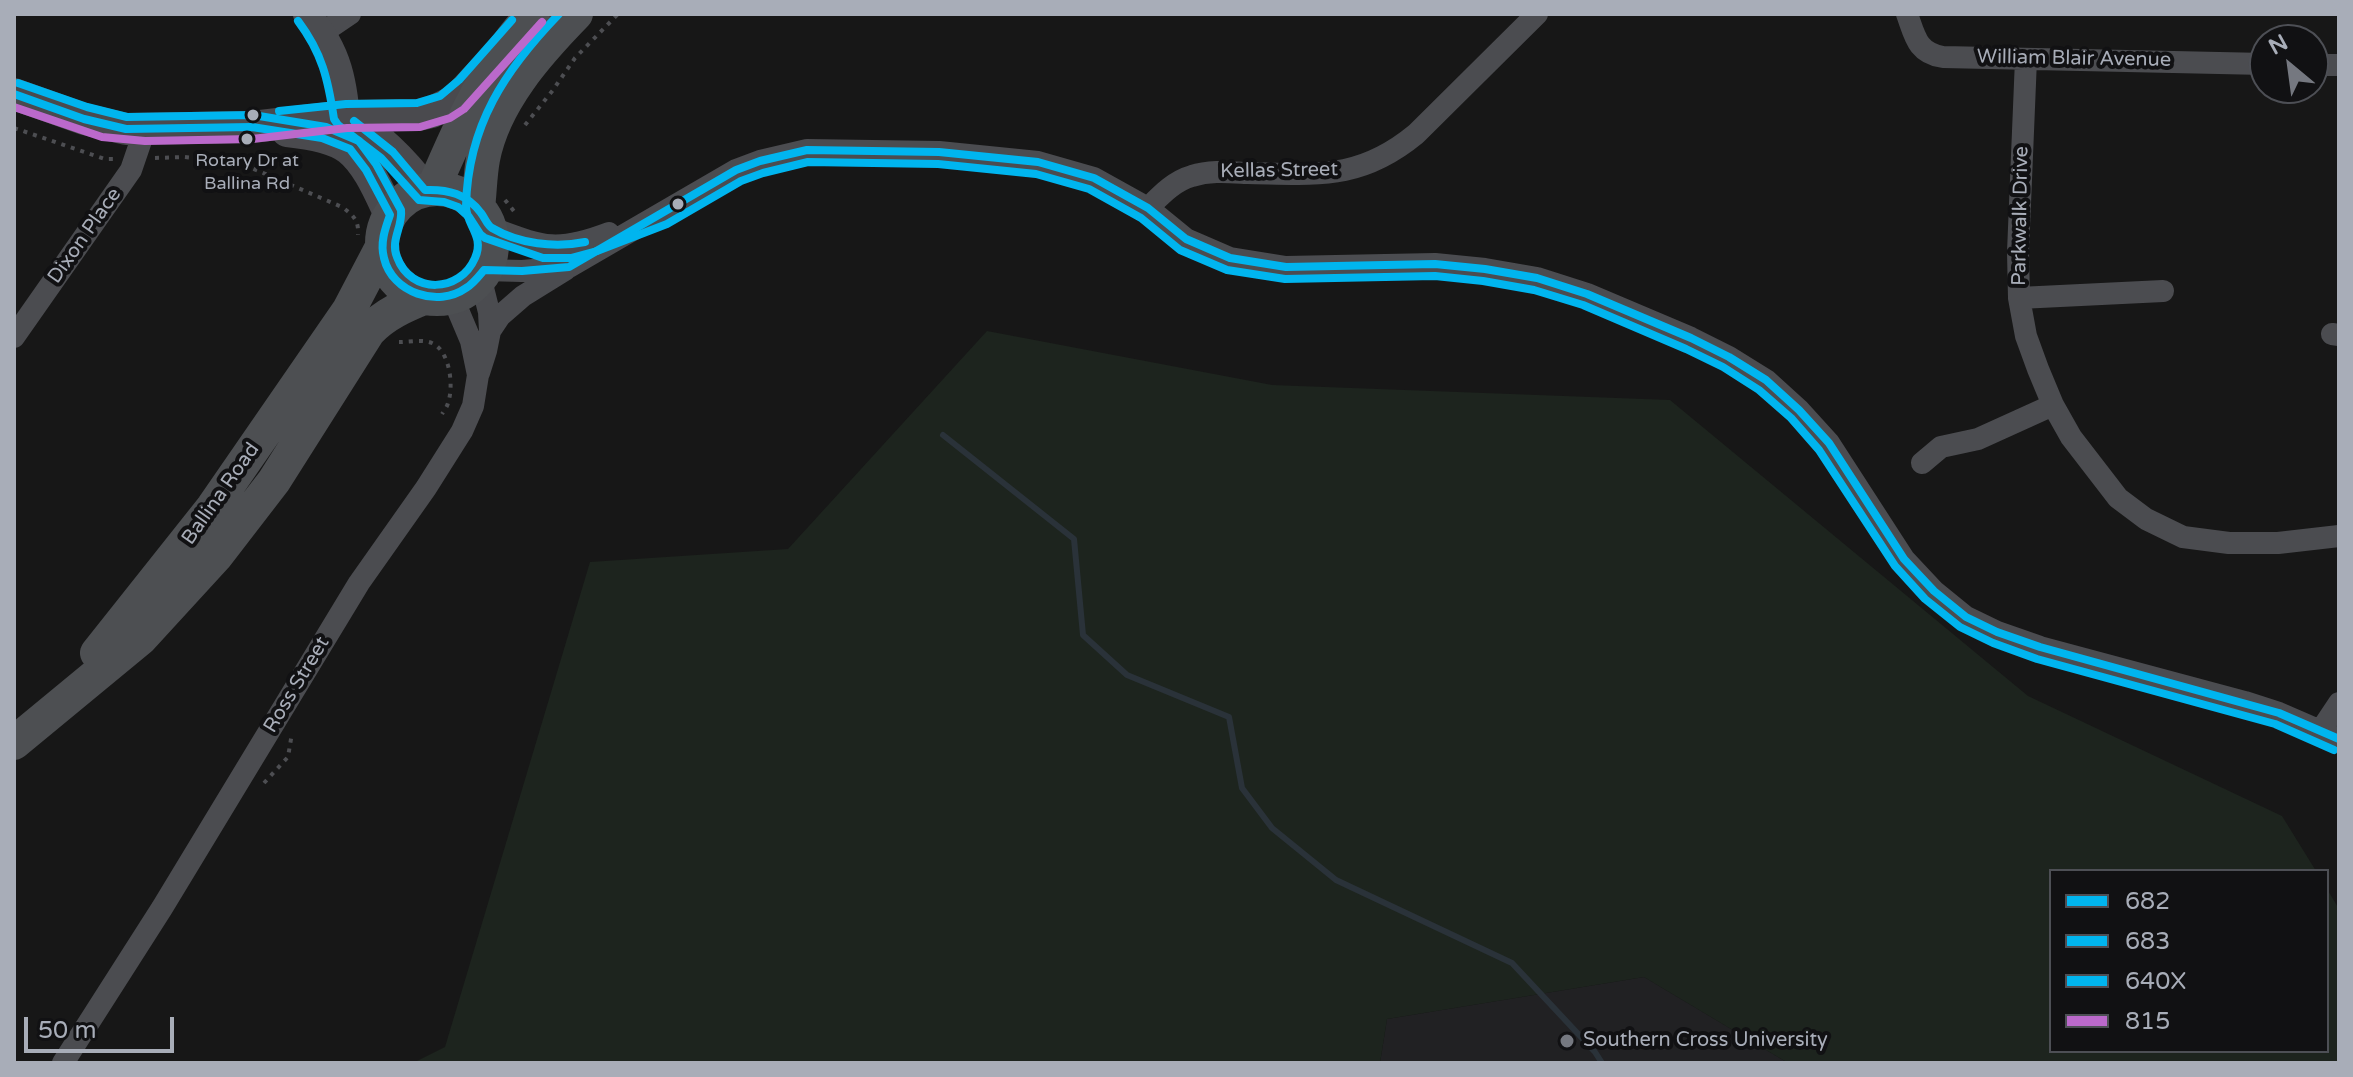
<!DOCTYPE html>
<style>
body{margin:0}
#map{position:relative;width:2353px;height:1077px;overflow:hidden;background:#171717;font-family:"Varela Round",sans-serif}
canvas{display:block}
.frame{position:absolute;inset:0;border:16px solid #a8adb8;pointer-events:none}
.legend{position:absolute;left:2049px;top:869px;width:280px;height:184px;box-sizing:border-box;background:#111113;border:2px solid #4d4f55;margin:0;padding:10px 14px;list-style:none;font-size:24px;color:#a8adb8}
.legend li{display:flex;align-items:center;gap:16px;height:40px}
.legend b{width:40px;border:2px solid #4d4f55}
.north{position:absolute;left:2249px;top:24px;width:80px;height:80px;box-sizing:border-box;background:#111113;border:2px solid #4d4f55;border-radius:50%;rotate:331deg;font-size:22px;font-weight:700;line-height:32px;text-align:center;color:#a8adb8}
.north::after{content:'';display:block;margin:auto;width:28px;height:36px;background:#757880;clip-path:polygon(50% 0,100% 100%,50% 72%,0 100%)}
.scale{position:absolute;left:24px;top:1017px;width:150px;height:36px;box-sizing:border-box;border:4px solid #a8adb8;border-top:0;padding-left:10px;font-size:24px;line-height:28px;white-space:nowrap;color:#a8adb8;-webkit-text-stroke:6px #111113;paint-order:stroke}
</style>
<div id="map">
<canvas width="2353" height="1077"></canvas>
<div class="frame"></div>
<ul class="legend">
<li><b style="height:10px;background:#00b5ef"></b>682</li>
<li><b style="height:10px;background:#00b5ef"></b>683</li>
<li><b style="height:10px;background:#00b5ef"></b>640X</li>
<li><b style="height:10px;background:#bb69cb"></b>815</li>
</ul>
<div class="north">N</div>
<div class="scale">50 m</div>
</div>
<script>
const c = document.querySelector('canvas').getContext('2d');
c.lineJoin = 'round';
function fill(path, color) { c.fillStyle = color; c.fill(path, 'evenodd'); }
function stroke(path, color, width, dash) { c.strokeStyle = color; c.lineWidth = width; c.lineCap = dash ? 'butt' : 'round'; c.setLineDash(dash || []); c.stroke(path); }
function write(font, color, halo, rows, align = 'center') {
  c.font = font + ' "Varela Round",sans-serif'; c.lineWidth = 8; c.setLineDash([]); c.textBaseline = 'middle'; c.strokeStyle = halo; c.fillStyle = color; for (const [text, x, y, turn = 0] of rows) {
    c.save(); c.translate(x, y); c.rotate((+turn || 0) * Math.PI / 180); c.textAlign = isNaN(turn) ? turn : align; if (halo) c.strokeText(text, 0, 0); c.fillText(text, 0, 0); c.restore();
  }
}
fill(new Path2D(`
 M1644 977 1788 1063H1380L1387 1019Z`), '#212123');
fill(new Path2D(`
 M987 331 1272 385 1670 400 2028 696 2282 816 2316 871H2051V1051H2327V889L2339 909V1063H1788L1644 977 1387 1019 1380 1063H413L445 1047 590 562 788 549Z`), '#1d241e');
stroke(new Path2D(`
 M943 435 1074 539 1083 635 1127 675 1229 717 1242 788 1272 828 1336 880 1512 963 1595 1052 1602 1063`), '#2a3239', 6);
stroke(new Path2D(`
 M525 125 553 90 575 58 618 14
 M14 128 105 159H114
 M155 158 184 157 240 163 342 207C353 215 359 220 358 235
 M505 200 517 215
 M399 342C409 342 422 339 432 343 450 351 454 386 448 403 447 407 444 411 442 414
 M264 783 288 757 292 733`), '#4d4e52', 4, [4, 6]);
stroke(new Path2D(`
 M1907 14C1915 36 1917 53 1943 57L2265 64
 M322 33 350 14
 M2026 59 2018 252 2019 298 2026 336 2038 369 2053 405 2071 437 2118 498 2146 519 2183 537 2229 543H2278L2339 536
 M2313 65H2339
 M1148 208C1161 195 1174 181 1192 176 1210 170 1229 172 1247 173 1316 174 1359 181 1416 134L1537 14
 M489 227C541 246 554 254 609 233
 M484 270 522 271 569 267 736 170 760 161 807 150 939 152 1038 162 1094 178 1148 208 1186 239 1230 258 1286 267 1435 264 1485 269 1537 278 1587 294 1691 338 1729 357 1766 380 1799 410 1829 443 1904 559 1934 591 1966 617 1997 632 2040 647 2245 702 2279 713 2339 739
 M480 276 489 312 490 331
 M2019 298 2163 291
 M2332 334 2339 335
 M14 337 131 170 145 129
 M479 373 486 351 490 331 500 316 523 296 565 270
 M1922 463 1941 447 1978 439 2053 405
 M2321 730 2339 703
 M63 1063 162 908 359 583 426 488 462 431 473 406 478 375 471 341 452 296`), '#4b4c50', 22);
stroke(new Path2D(`
 M307 14C342 56 343 85 348 137`), '#4b4c50', 28);
stroke(new Path2D(`
 M14 94 84 119 126 129 252 127 346 116 419 115 432 112 456 100 484 70
 M346 116C378 136 403 160 425 190
 M287 131C306 133 334 137 349 149 368 164 380 194 390 215`), '#4a4a4e', 32);
stroke(new Path2D(`
 M433 189C460 128 486 63 533 14
 M382 244a55 55 0 1 1 110 0a55 55 0 1 1-110 0Z
 M478 208C480 192 480 175 483 159 494 102 537 54 576 14
 M97 653 213 507 349 310 382 247
 M14 743 140 639 217 555 274 481 369 331C385 314 404 306 426 297`), '#4d4f52', 34);
stroke(new Path2D(`
 M14 94 84 119 126 129 252 127 322 138 350 149 366 170 390 215C385 229 380 243 384 258 392 293 438 308 466 288 473 284 479 276 484 270L522 271 569 267 736 170 760 161 807 150 939 152 1038 162 1094 178 1148 208 1186 239 1230 258 1286 267 1435 264 1485 269 1537 278 1587 294 1691 338 1729 357 1766 380 1799 410 1829 443 1904 559 1934 591 1966 617 1997 632 2040 647 2279 713 2339 739
 M354 121 393 152 425 190C448 189 467 194 481 213 485 218 487 225 492 228 519 244 555 248 585 242`), '#00b5ef', 8);
stroke(new Path2D(`
 M298 21C322 53 328 79 334 119L338 125 381 158 419 200 444 202 458 207 469 217 480 234 485 238 543 258H571L597 251 667 224 741 181 763 173 808 162 938 164 1036 174 1089 189 1141 218 1180 250 1227 270 1285 279 1435 276 1483 281 1534 290 1583 305 1686 349 1723 367 1759 390 1791 418 1819 450 1895 566 1925 599 1960 627 1993 643 2037 659 2275 724 2334 750`), '#00b5ef', 8);
stroke(new Path2D(`
 M18 83 87 107 127 117 253 115 326 127 359 141 376 164 401 210C403 227 390 240 397 257 411 295 460 293 475 258 485 236 466 225 466 206 468 125 505 70 559 14
 M279 111 346 104 417 103 440 96 459 80 512 20`), '#00b5ef', 8);
stroke(new Path2D(`
 M14 107 102 137 145 141 252 139 347 128 420 127 450 118 464 109 542 22`), '#bb69cb', 8);
for (const [x, y, r, color] of [
 [253,115,7,"#a8adb8"],
 [247,139,7,"#a8adb8"],
 [678,204,7,"#a8adb8"],
 [1567,1041,8,"#757880"]
]) { const dot = new Path2D(); dot.arc(x, y, r, 0, 2 * Math.PI); c.fillStyle = color; c.fill(dot); stroke(dot, '#111113', 3); }
write('18px', '#a8adb8', '#111113', [
 ["Rotary Dr at",247,161],
 ["Ballina Rd",247,184]
]);
write('20px', '#a8adb8', '#111113', [
 ["William Blair Avenue",2074,59,1],
 ["Kellas Street",1279,171,-1],
 ["Parkwalk Drive",2021,216,-89],
 ["Dixon Place",85,236,-55],
 ["Ballina Road",221,494,-55],
 ["Ross Street",297,685,-59]
]);
write('20px', '#a8adb8', '#111113', [
 ["Southern Cross University",1583,1041]
], 'left');
</script>
